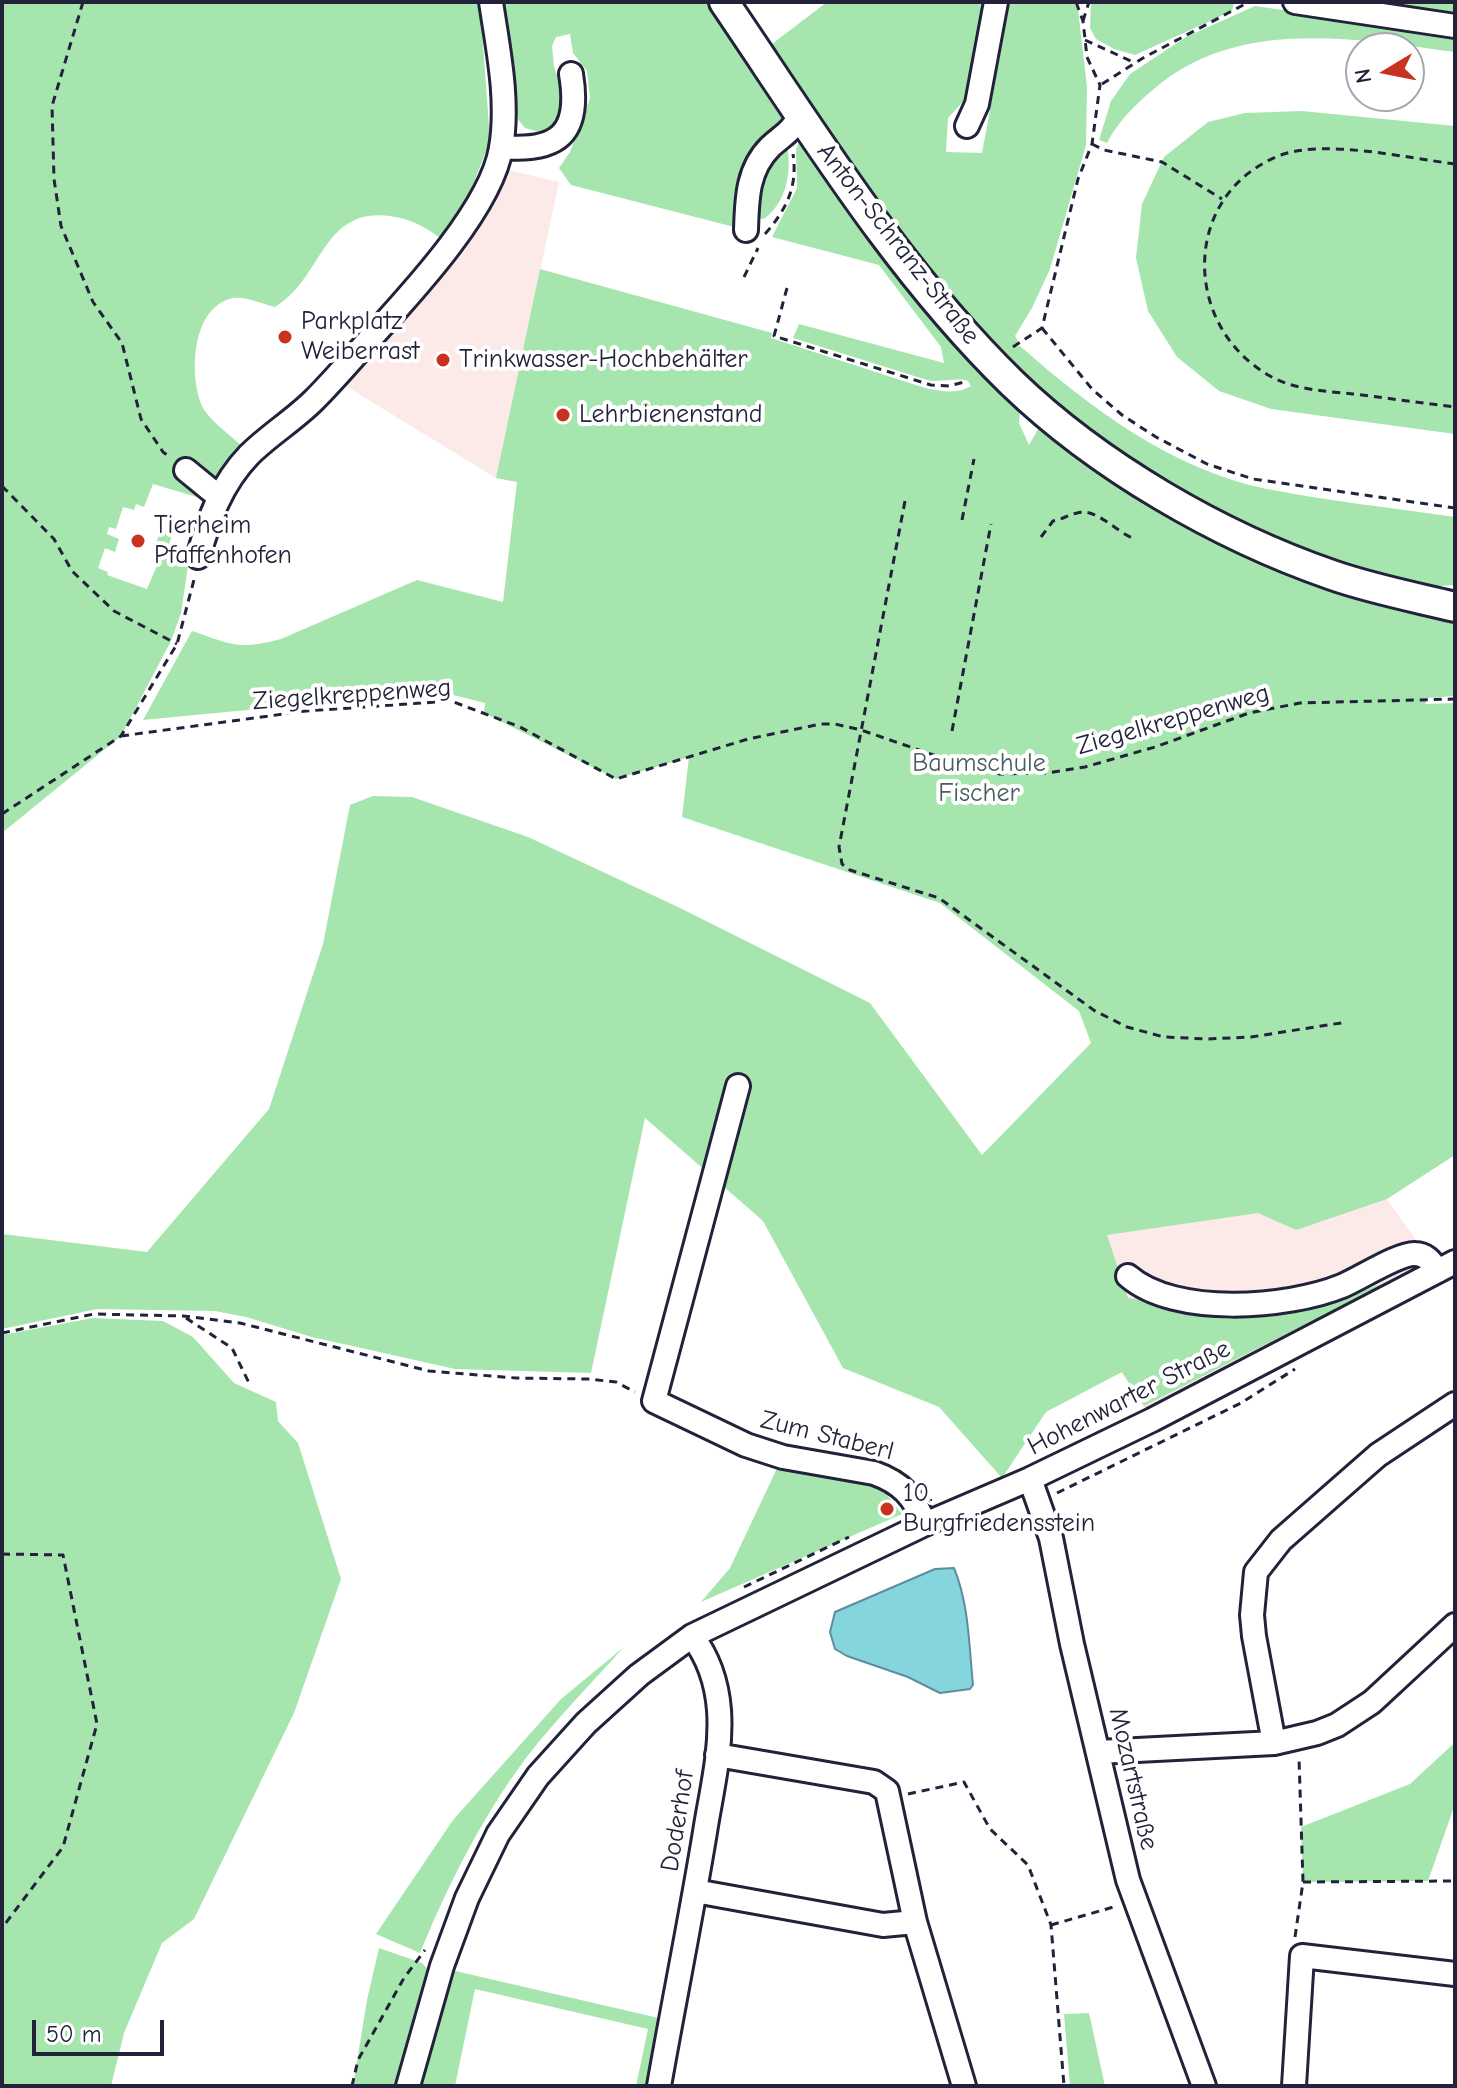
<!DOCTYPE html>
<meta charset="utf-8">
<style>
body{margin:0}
#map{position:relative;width:1457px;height:2088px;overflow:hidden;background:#fff;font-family:"Comic Neue",sans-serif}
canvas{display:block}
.frame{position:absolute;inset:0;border:4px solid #22223b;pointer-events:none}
.north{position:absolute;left:1345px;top:32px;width:80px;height:80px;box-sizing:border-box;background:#fff;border:2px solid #a7a7b1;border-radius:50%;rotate:260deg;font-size:22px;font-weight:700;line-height:32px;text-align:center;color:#22223b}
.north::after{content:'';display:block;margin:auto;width:28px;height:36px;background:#c8321e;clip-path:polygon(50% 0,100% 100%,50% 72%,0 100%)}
.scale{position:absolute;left:32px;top:2020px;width:132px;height:36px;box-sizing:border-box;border:4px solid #22223b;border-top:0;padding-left:10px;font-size:24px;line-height:28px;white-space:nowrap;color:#22223b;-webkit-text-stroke:6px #fff;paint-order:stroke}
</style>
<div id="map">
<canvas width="1457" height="2088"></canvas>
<div class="frame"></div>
<div class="north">N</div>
<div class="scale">50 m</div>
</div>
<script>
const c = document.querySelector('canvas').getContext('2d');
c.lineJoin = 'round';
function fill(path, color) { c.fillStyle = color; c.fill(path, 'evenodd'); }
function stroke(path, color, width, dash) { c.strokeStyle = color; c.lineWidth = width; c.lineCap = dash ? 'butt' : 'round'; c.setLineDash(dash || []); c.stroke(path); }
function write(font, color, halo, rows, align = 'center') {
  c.font = font + ' "Comic Neue",sans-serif'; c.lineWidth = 8; c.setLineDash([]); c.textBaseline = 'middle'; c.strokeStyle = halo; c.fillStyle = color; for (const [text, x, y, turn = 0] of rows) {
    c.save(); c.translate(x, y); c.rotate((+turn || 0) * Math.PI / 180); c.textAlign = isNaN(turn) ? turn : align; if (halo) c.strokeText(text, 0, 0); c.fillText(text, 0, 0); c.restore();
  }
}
fill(new Path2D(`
 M508 170 559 182 496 478 344 385 401 316Z
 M1091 1043 1387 1199 1438 1271 1152 1420 983 1156Z`), '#fceae9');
fill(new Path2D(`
 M2 2H480L490 141 471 190 445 242C429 228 411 219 390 216 322 207 323 278 275 307 263 304 245 296 233 298 191 307 189 375 202 406 208 420 239 442 251 454L207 500 153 484 144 507 136 504 134 510 123 507 116 529 109 527 107 534 119 539 115 552 105 548 98 568 108 572 107 575 147 589 161 556C171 559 179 550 190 552L181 613 171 641 121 736 2 833Z
 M499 2H710L789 115 768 142 742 229 571 185 559 168 570 152 590 98 587 71 573 53 570 34 556 37 552 46 554 67 562 90V107L559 120 551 128 539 132 525 128 509 108Z
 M827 2H986L969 95 948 118 946 152 982 153 1010 2H1073L1078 9 1087 87 1086 145 1050 269 1032 308 1015 336 1018 341 1014 347 1020 346C1090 408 1173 470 1267 489 1329 501 1393 508 1455 517V585L1423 587 1336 563 1231 521 1175 489 1073 423 969 323 882 213 768 47Z
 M1091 2H1231L1234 3 1232 11 1135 55 1114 49 1096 39 1090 28Z
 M1332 2H1455V20Z
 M1255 6 1455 35V52C1354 39 1239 17 1155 88 1136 104 1118 121 1107 143L1099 140 1111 101 1130 74 1186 37Z
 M1302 111 1455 126V434L1271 409 1219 391 1177 357 1148 311 1136 258 1142 204 1164 157 1208 122 1245 113Z
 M801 138 983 370 1020 410 1019 423 1029 445 1040 426 1101 465 1455 616V696L1428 698 1425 704 1455 703V1155L1387 1199 1296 1230 1258 1213 1107 1235 1128 1298 1271 1317 1310 1309 1390 1281 1144 1406 1122 1372 1046 1412 1002 1478 939 1407 843 1368 763 1221 645 1118 591 1373 455 1369 312 1337 246 1317 215 1311 97 1309 2 1329V1234L147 1252 269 1109 323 944 350 805 373 796 412 797 528 837 678 907 870 1003 982 1155 1091 1043 1079 1011 940 903 682 817 689 757 616 779 484 713 485 703 453 695 393 696 143 720 192 631C233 645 238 650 281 639L417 580 503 602 517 482 496 478 540 269 772 333 771 338 925 388C941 391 956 395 971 386L968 381C955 377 941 383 927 380L793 338 799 324 944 363 941 347 879 265 772 237 797 188 796 149Z
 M787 145C792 171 787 202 764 219L753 217 757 167Z
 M166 516 177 520 168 547 156 543Z
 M93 1318 163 1321 193 1337 234 1383 276 1402 278 1421 298 1443 341 1579 294 1713 194 1919 162 1943 124 2033 111 2086H2V1335Z
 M780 1462 880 1486 902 1514 701 1602 730 1568Z
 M624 1647C591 1684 556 1719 526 1758 482 1817 448 1885 420 1953L376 1934 453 1820 561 1699Z
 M1452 1745H1455V1804L1428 1881 1303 1882 1301 1827 1410 1784Z
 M379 1948 422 1963 431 1973 400 2086H353L367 2000Z
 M451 1970 663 2019 649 2086H636L648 2029 475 1989 455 2086H416Z
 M1089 2013 1105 2086H1070L1064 2014Z`), '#a6e6ae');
const water = new Path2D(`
 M954 1568C969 1604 969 1646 973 1685L970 1689 940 1693 908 1677 847 1656 835 1649 830 1632 835 1612 935 1569Z`);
fill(water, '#84d5de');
stroke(water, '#5d8d9d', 2);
const minor = new Path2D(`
 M1295 2 1455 26
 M967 126 977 104 996 2
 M501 147C558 152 581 134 571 74
 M746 230C747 200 747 170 770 147 783 135 790 133 800 116
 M186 470 219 497
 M198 557C209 519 221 484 249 455 269 435 294 420 314 400 333 381 350 361 368 341 410 295 491 209 501 148 509 100 498 49 491 2
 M738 1086 654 1401 746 1445 783 1457 874 1473C902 1483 914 1497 925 1524
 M1128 1276C1175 1317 1288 1308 1342 1286 1359 1279 1399 1253 1415 1254 1427 1254 1432 1263 1438 1271
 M1030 1479 1051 1538 1072 1644 1128 1880 1204 2086
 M1274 1743 1254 1636 1252 1615 1256 1572 1281 1540 1346 1483 1378 1455 1455 1404
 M1098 1752 1274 1743 1317 1733 1337 1725 1372 1702 1455 1625
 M717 1755 874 1782 887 1791 915 1922 964 2086
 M695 1891 883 1925 915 1922
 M408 2086 442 1966 467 1898 498 1834 538 1776 586 1723 639 1675 692 1636 925 1524 1030 1479 1152 1420 1455 1262
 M659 2086C674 2001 691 1917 705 1832 711 1793 722 1751 719 1710 717 1684 708 1657 692 1636
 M1294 2086 1302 1956 1455 1974`);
const major = new Path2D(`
 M724 2C813 133 898 272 1012 383 1098 466 1219 536 1332 575 1372 589 1414 597 1455 607`);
stroke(minor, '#22223b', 28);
stroke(major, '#22223b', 34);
stroke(new Path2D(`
 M83 2 52 106 54 179 61 226 93 302 122 343 141 419 163 452 171 458
 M1083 21 1089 2
 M1085 40 1133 62
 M1102 84 1143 58 1249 2
 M1092 144 1104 150 1162 162 1222 199
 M1455 164C1407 158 1325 139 1281 155 1181 193 1181 326 1270 376 1294 390 1326 391 1353 394 1387 398 1421 403 1455 407
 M765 234C786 210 798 187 793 154
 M744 277 758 248
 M787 288 774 336 931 385 949 386 968 381
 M1042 328 1092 389 1122 415 1156 437 1207 464 1253 479 1455 508
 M1013 347 1042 328 1078 179 1092 144 1100 85 1087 57 1083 21 1076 2
 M2 486 54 539 72 571 114 611 177 644
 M905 501 839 847 842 864 850 870 939 898 1095 1011 1127 1027 1164 1037 1208 1039 1251 1037 1347 1022
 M962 520 974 459
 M1041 537 1053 521C1063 519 1068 515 1077 513 1096 507 1117 533 1135 539
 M952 731 991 524
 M121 736 306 711 451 701 520 727 616 779 748 739 821 724H835L861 730 963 765 1000 774 1047 773 1085 767 1155 747 1249 713 1300 703 1455 699
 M2 814 121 736 177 644 195 576
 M186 1318 232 1348 250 1385
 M2 1333 94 1314 183 1316 240 1323 429 1371 516 1378 588 1379 616 1382 635 1392
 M1057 1493 1241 1403 1295 1369
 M2 1554 63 1555 97 1724 63 1847 2 1928
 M744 1587 849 1537
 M908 1794 964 1782 990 1829 1028 1865 1051 1925 1064 2086
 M1303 1882 1455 1881
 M1051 1925 1117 1906
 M1295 1937 1303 1882 1299 1758
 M352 2086 358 2060 404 1978 425 1950`), '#22223b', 3, [8, 6]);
stroke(minor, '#fff', 22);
stroke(major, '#fff', 28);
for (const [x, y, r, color] of [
 [285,337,8,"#c8321e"],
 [443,360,8,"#c8321e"],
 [563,415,8,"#c8321e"],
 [138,541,8,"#c8321e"],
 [887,1509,8,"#c8321e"]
]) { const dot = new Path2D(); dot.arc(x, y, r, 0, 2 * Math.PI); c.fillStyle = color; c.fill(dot); stroke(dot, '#fff', 3); }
write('26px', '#22223b', '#fff', [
 ["Anton-Schranz-Straße",898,244,52],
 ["Ziegelkreppenweg",352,695,-4],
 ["Ziegelkreppenweg",1173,720,-16],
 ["Hohenwarter Straße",1129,1398,-27],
 ["Zum Staberl",827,1436,14],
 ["Mozartstraße",1133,1779,77],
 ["Doderhof",678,1821,-81]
]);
write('26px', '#22223b', '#fff', [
 ["Parkplatz",301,322],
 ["Weiberrast",301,352],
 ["Trinkwasser-Hochbehälter",459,360],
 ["Lehrbienenstand",579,415],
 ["Tierheim",154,526],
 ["Pfaffenhofen",154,556],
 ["10.",903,1494],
 ["Burgfriedensstein",903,1524]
], 'left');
write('26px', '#4a5d5e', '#fff', [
 ["Baumschule",979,764],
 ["Fischer",979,794]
]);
</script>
